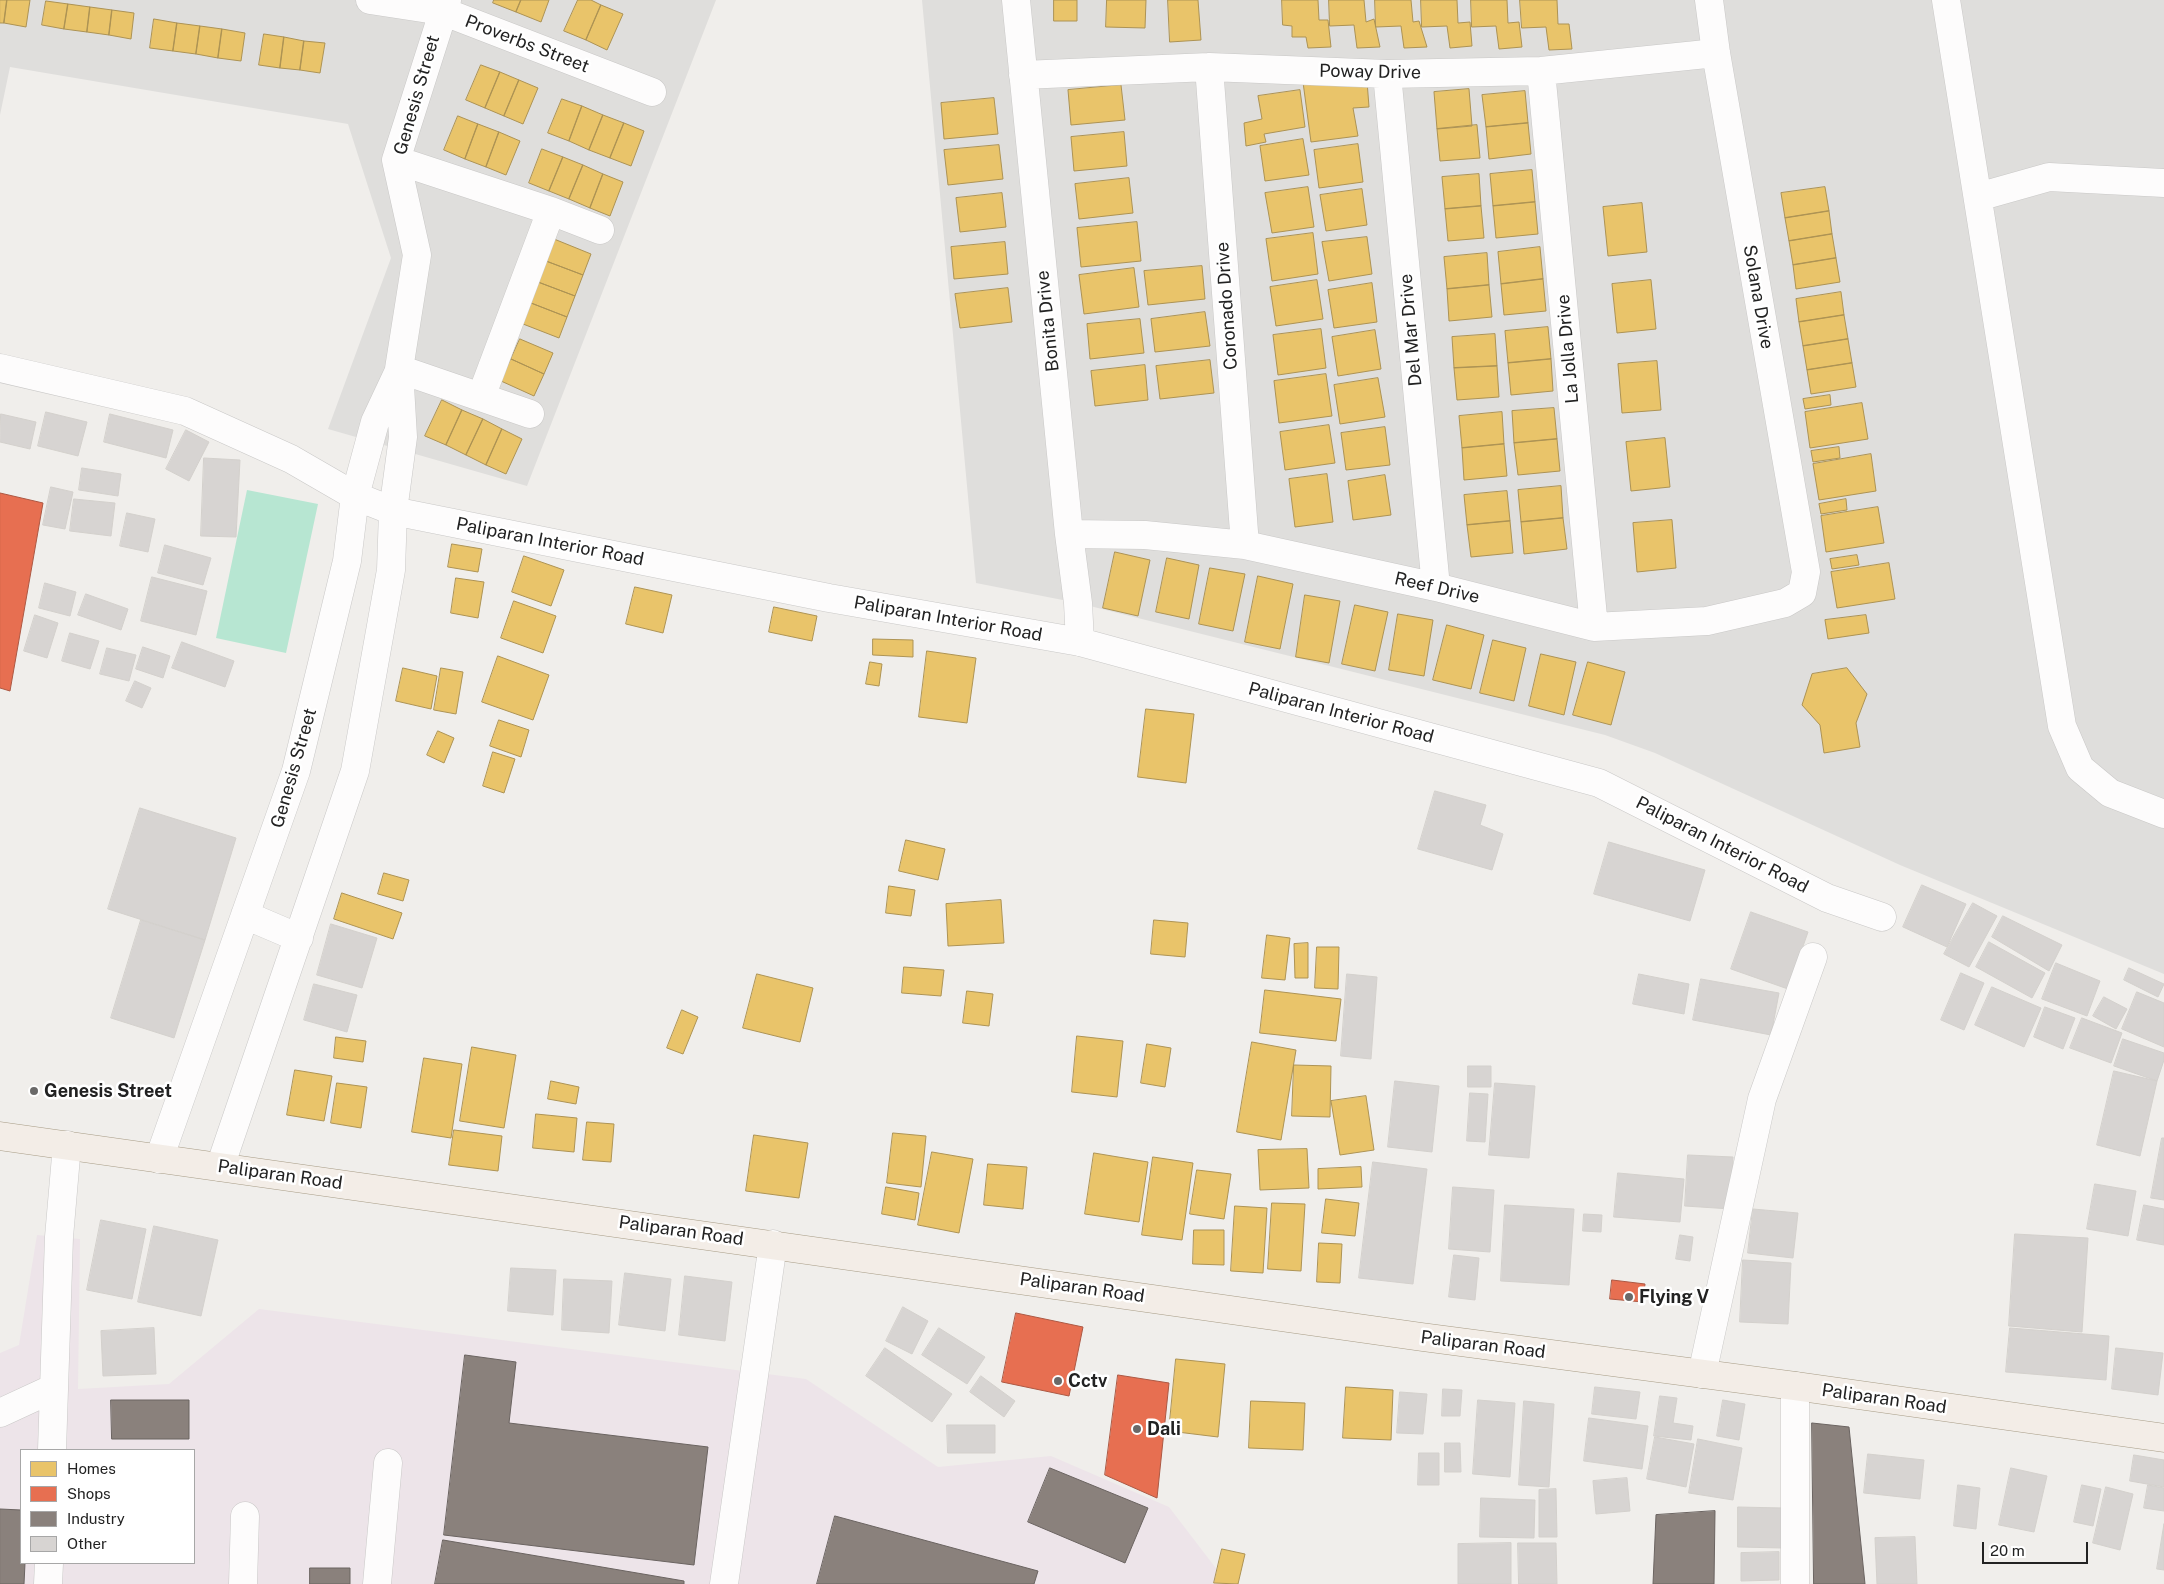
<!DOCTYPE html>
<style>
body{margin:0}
#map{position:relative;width:2164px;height:1584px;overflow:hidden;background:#f0eeeb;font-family:"Public Sans",sans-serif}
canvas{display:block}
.legend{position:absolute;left:20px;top:1449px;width:175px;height:115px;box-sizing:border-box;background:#fff;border:1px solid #a7a7a7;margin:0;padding:6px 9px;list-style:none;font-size:15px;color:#222}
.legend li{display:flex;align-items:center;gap:10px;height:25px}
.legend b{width:25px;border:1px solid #a7a7a7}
.scale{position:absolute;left:1982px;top:1542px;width:106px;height:22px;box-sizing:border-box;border:2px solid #222;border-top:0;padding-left:6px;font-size:15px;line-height:18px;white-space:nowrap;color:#222;-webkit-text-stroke:4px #fff;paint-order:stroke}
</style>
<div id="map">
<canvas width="2164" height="1584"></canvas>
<ul class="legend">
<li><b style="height:14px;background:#e9c46a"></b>Homes</li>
<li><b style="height:14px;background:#e76f51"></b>Shops</li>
<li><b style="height:14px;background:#8a817c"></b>Industry</li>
<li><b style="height:14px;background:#d7d4d2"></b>Other</li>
</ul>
<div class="scale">20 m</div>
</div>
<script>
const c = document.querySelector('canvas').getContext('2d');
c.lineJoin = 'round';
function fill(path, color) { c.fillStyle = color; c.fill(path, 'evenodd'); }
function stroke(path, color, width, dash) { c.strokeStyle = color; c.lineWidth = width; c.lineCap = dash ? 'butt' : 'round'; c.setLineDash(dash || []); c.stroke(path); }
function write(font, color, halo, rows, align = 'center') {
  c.font = font + ' "Public Sans",sans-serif'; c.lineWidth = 5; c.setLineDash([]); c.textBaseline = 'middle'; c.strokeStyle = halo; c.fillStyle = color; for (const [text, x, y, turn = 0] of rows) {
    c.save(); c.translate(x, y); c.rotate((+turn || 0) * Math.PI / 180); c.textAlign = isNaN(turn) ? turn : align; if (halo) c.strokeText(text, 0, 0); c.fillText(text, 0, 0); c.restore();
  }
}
fill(new Path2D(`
 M0 0H716L527 486 328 429 391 258 348 124 10 67 0 115Z
 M922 0H2164V974L1900 865 1655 753 1605 735 1078 603 976 583Z`), '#dfdedc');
fill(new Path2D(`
 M37 1235 80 1239 78 1389 169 1384 259 1309 806 1379 938 1467 1051 1456 1169 1507 1228 1584H0V1353L19 1345ZM21 1450H194V1563H21Z`), '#ede4e9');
fill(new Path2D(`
 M247 490 318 504 286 653 216 638Z`), '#b7e6d2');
const homes = new Path2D(`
 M0 0H7L4 23H0Z
 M7 0H30L26 27 4 23Z
 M494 0H521L516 12 493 3Z
 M521 0H549L541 22 516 12Z
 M578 0H591L601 5 586 40 564 31Z
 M1054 0H1077V21H1054Z
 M1107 0H1146L1145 28 1106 27Z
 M1168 0H1198L1201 40 1170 42Z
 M1282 0H1318L1319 20H1328L1331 47 1308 48 1306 37H1292V26L1283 25Z
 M1329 0H1364L1366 22 1374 19 1380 47 1357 48 1354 25 1330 26Z
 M1375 0H1411L1413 22 1419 21 1427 47 1404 48 1401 26 1376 27Z
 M1421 0H1457L1458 23 1470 22 1472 46 1450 48 1447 26 1422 27Z
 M1471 0H1507L1508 23 1519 22 1522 47 1499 49 1496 26 1472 27Z
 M1520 0H1557L1558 24H1569L1572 49 1549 50 1546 27 1522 28Z
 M46 1 68 4 64 29 42 25Z
 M68 4 90 7 87 32 64 29Z
 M601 5 623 14 607 50 586 40Z
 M90 7 112 10 109 35 87 32Z
 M112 10 134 13 131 39 109 35Z
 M154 19 177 23 173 51 150 48Z
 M177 23 200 26 196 54 173 51Z
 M200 26 222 29 218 58 196 54Z
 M222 29 245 33 241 61 218 58Z
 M264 34 284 37 280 68 259 65Z
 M284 37 304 41 300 70 280 68Z
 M304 41 325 43 320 73 300 70Z
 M481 65 500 72 485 108 466 100Z
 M500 72 519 80 504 116 485 108Z
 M519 80 538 88 523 124 504 116Z
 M1367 81 1369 107 1353 108 1358 136 1311 142 1303 82Z
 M1121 85 1125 120 1071 125 1068 90Z
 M1469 89 1472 126 1437 129 1434 92Z
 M1300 90 1305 127 1264 134 1266 142 1246 146 1244 123 1262 119 1258 96Z
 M1525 91 1528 123 1486 127 1482 95Z
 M994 98 998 134 944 139 941 103Z
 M562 99 582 106 569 141 548 133Z
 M582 106 603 115 589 150 569 141Z
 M603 115 624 123 610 158 589 150Z
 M458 116 478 124 465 159 444 150Z
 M624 123 644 131 631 166 610 158Z
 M1528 123 1531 154 1489 159 1486 127Z
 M478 124 499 132 486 167 465 159Z
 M1477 125 1480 158 1440 161 1437 129Z
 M499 132 520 141 506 175 486 167Z
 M1124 132 1127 166 1074 171 1071 137Z
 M1303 139 1309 175 1265 181 1260 146Z
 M1358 144 1363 182 1319 188 1314 150Z
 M999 145 1003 179 948 185 944 150Z
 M542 149 563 157 549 191 529 183Z
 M563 157 583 165 569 199 549 191Z
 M583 165 603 174 590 208 569 199Z
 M1532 170 1535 202 1493 206 1490 174Z
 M603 174 623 182 610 216 590 208Z
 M1479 174 1481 206 1445 209 1442 177Z
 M1129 178 1133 213 1079 219 1075 184Z
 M1308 187 1314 227 1272 233 1265 193Z
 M1825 187 1829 211 1785 218 1781 193Z
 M1362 189 1367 225 1326 231 1320 195Z
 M1002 193 1006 227 960 232 956 198Z
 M1535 202 1538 234 1496 238 1493 206Z
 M1642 203 1647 252 1608 256 1603 207Z
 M1481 206 1484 238 1448 241 1445 209Z
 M1829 211 1832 234 1789 241 1785 218Z
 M1137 222 1141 261 1081 267 1077 228Z
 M1313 233 1318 274 1272 281 1266 239Z
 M1832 234 1836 258 1793 265 1789 241Z
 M1367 237 1372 274 1329 281 1322 242Z
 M554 239 591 254 583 275 546 261Z
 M1005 242 1008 274 954 279 951 247Z
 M1540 247 1543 279 1501 284 1498 252Z
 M1487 253 1489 285 1447 289 1444 257Z
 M1836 258 1840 282 1796 289 1793 265Z
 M546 261 583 275 575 296 538 282Z
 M1202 266 1205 299 1148 305 1144 271Z
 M1134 268 1139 307 1084 314 1079 275Z
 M1543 279 1546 311 1504 315 1501 284Z
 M1317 280 1323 319 1276 326 1270 287Z
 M1651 280 1656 329 1617 333 1612 284Z
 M538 282 575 296 567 317 531 303Z
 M1372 283 1377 322 1334 328 1328 290Z
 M1489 285 1492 317 1449 321 1447 289Z
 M1008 288 1012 322 960 328 955 294Z
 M1841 292 1844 315 1799 322 1796 299Z
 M531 303 567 317 559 338 523 324Z
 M1205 312 1210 346 1155 352 1151 319Z
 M1844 315 1848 339 1803 346 1799 322Z
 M1140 319 1144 353 1090 359 1087 324Z
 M1548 327 1551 359 1508 363 1505 331Z
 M1321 329 1326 368 1278 375 1273 335Z
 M1375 330 1381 369 1338 376 1332 337Z
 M1495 334 1497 366 1454 368 1452 337Z
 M520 339 553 353 544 374 511 359Z
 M1848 339 1852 363 1807 370 1803 346Z
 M511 359 544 374 534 396 501 381Z
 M1551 359 1553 391 1511 395 1508 363Z
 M1210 360 1214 393 1160 399 1156 366Z
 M1657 361 1661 410 1622 413 1618 364Z
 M1852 363 1856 387 1811 394 1807 370Z
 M1145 365 1148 400 1095 406 1091 371Z
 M1497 366 1499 397 1457 400 1454 368Z
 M1326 374 1332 416 1279 423 1274 381Z
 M1378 378 1385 417 1340 424 1334 385Z
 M1830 395 1831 405 1805 409 1803 399Z
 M442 400 462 410 446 445 425 436Z
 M1862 403 1868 439 1810 448 1805 412Z
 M1554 408 1557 439 1514 443 1512 411Z
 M462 410 483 419 466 455 446 445Z
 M1502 412 1504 444 1462 448 1459 416Z
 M483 419 502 429 486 465 466 455Z
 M1329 425 1335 463 1285 470 1280 432Z
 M1385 427 1390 465 1346 470 1341 433Z
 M502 429 522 439 506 474 486 465Z
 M1665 438 1670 487 1631 491 1626 442Z
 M1557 439 1560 471 1518 475 1514 443Z
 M1504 444 1507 476 1464 480 1462 448Z
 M1839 447 1840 458 1813 462 1811 451Z
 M1871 454 1876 491 1819 500 1813 464Z
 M1327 474 1333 522 1295 527 1289 479Z
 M1385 475 1391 515 1353 520 1348 481Z
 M1561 486 1563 518 1521 522 1518 490Z
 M1507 491 1510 521 1467 525 1464 495Z
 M1846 499 1847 510 1821 514 1819 504Z
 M1878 507 1884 543 1826 552 1821 516Z
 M1563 518 1567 549 1524 554 1521 522Z
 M1672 520 1676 568 1637 572 1633 523Z
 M1510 521 1513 553 1471 557 1467 525Z
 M452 544 482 549 478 572 448 567Z
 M1115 552 1150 560 1138 616 1103 608Z
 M1857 555 1859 565 1832 569 1830 559Z
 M524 556 564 570 551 606 512 592Z
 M1167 558 1199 565 1189 619 1156 612Z
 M1889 563 1895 599 1837 608 1831 572Z
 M1210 568 1245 574 1233 631 1199 624Z
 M1258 576 1293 584 1280 649 1245 642Z
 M456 578 484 582 478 618 451 613Z
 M635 587 672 595 663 633 626 624Z
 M1305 595 1340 601 1329 663 1296 657Z
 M514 601 556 616 543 653 501 638Z
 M1355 605 1388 612 1375 671 1342 664Z
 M774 607 817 616 812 641 769 632Z
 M1398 614 1433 620 1424 676 1389 670Z
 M1866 615 1869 633 1828 639 1825 620Z
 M1447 625 1484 635 1471 689 1433 680Z
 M873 639 913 640V657L873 655Z
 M1493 640 1526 648 1514 701 1480 693Z
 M927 651 976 658 967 723 919 717Z
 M1541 654 1576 662 1564 715 1529 706Z
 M498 656 549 675 533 720 482 702Z
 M870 662 882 664 879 686 866 684Z
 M1588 662 1625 672 1611 725 1573 715Z
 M403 668 437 676 431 709 396 701Z
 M441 668 463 672 456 714 434 710Z
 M1847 668 1867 694 1856 723 1860 747 1824 753 1820 725 1802 705 1812 674Z
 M1146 709 1194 714 1186 783 1138 777Z
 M499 720 529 730 521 757 490 746Z
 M438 731 454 738 444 763 427 755Z
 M493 752 515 759 504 793 483 786Z
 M906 840 945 849 938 880 899 871Z
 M384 873 409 880 403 901 378 894Z
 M889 886 915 890 911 916 886 913Z
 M342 893 402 913 393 939 334 919Z
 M1001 900 1004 943 948 946 946 904Z
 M1154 920 1188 923 1185 957 1151 954Z
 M1267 935 1290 938 1285 980 1262 978Z
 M1308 943V978H1295L1294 944Z
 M1317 947H1339L1338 989 1315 988Z
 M904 967 944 970 941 996 902 993Z
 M757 974 813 988 800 1042 743 1028Z
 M1265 990 1341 999 1336 1041 1260 1033Z
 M967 991 993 994 989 1026 963 1023Z
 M682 1010 698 1017 683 1054 667 1048Z
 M1077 1036 1123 1041 1117 1097 1072 1092Z
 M336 1037 366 1041 363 1062 334 1058Z
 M1252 1042 1296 1050 1281 1140 1237 1132Z
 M1147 1044 1171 1048 1165 1087 1141 1083Z
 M472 1047 516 1055 504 1128 460 1121Z
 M424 1058 462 1064 451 1138 412 1132Z
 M1294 1065 1331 1066 1330 1117 1292 1116Z
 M295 1070 332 1076 324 1121 287 1115Z
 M551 1081 579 1087 576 1104 548 1099Z
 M337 1083 367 1087 361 1128 331 1123Z
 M1366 1096 1374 1150 1340 1155 1331 1101Z
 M536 1114 577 1118 574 1152 533 1148Z
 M587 1122 614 1124 611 1162 583 1160Z
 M454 1130 502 1136 498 1171 449 1165Z
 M893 1133 926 1136 921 1187 887 1183Z
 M754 1135 808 1143 799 1198 746 1191Z
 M1307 1149 1309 1188 1260 1190 1258 1150Z
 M932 1152 973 1159 959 1233 918 1225Z
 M1094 1153 1148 1162 1139 1222 1085 1214Z
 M1153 1157 1193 1163 1182 1240 1142 1235Z
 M988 1164 1027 1167 1023 1209 984 1205Z
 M1361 1167 1362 1187 1318 1189V1169Z
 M1197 1170 1231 1174 1224 1219 1190 1214Z
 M886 1187 919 1193 915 1220 882 1214Z
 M1326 1199 1359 1203 1355 1236 1322 1233Z
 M1272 1203 1305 1204 1301 1271 1268 1269Z
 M1235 1206 1267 1208 1263 1273 1231 1271Z
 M1194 1230H1224V1265L1193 1264Z
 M1319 1243 1342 1244 1340 1283 1317 1282Z
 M1176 1359 1225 1364 1218 1437 1169 1431Z
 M1346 1387 1393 1390 1391 1440 1343 1438Z
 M1251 1401 1305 1403 1303 1450 1249 1448Z
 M1222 1549 1245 1554 1238 1584 1214 1583Z`);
fill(homes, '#e9c46a');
stroke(homes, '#ad9354', 1);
const shops = new Path2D(`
 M0 493 43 503 10 691 0 688Z
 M1612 1280 1645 1284 1643 1302 1610 1299Z
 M1016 1313 1083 1327 1069 1396 1002 1382Z
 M1118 1375 1169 1383 1157 1498 1105 1475Z`);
fill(shops, '#e76f51');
stroke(shops, '#ac5843', 1);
const industry = new Path2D(`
 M465 1355 516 1362 509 1423 708 1447 694 1565 444 1535Z
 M111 1400H189V1439H112Z
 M1812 1423 1849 1427 1865 1584H1814Z
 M1050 1468 1148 1508 1125 1563 1028 1522Z
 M0 1509 21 1510V1563H25L24 1584H0Z
 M1715 1511 1714 1584H1653L1656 1515Z
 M835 1516 1038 1571 1034 1584H817Z
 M443 1540 684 1581V1584H435Z
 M310 1568H350V1584H310Z`);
fill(industry, '#8a817c');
stroke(industry, '#6b6461', 1);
const building = new Path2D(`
 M46 412 87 422 78 456 38 446Z
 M1 414 36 422 30 449 0 442Z
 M110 414 173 430 166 458 104 442Z
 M186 430 209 442 189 481 166 469Z
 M204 458 240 460 236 537 201 536Z
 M82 468 121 474 118 496 79 490Z
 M51 487 73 492 65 529 43 525Z
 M74 499 115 503 111 536 70 531Z
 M127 513 155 519 148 552 120 546Z
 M165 545 211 558 203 585 158 573Z
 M152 577 207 591 196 635 141 621Z
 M45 583 76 592 70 616 39 608Z
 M86 594 128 609 121 630 78 615Z
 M35 615 58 623 47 658 24 651Z
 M70 633 99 641 90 669 62 661Z
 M182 642 234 661 225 687 172 668Z
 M143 647 170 656 163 678 136 669Z
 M107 648 136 655 129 681 100 674Z
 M135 681 151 688 142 708 126 701Z
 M1435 791 1486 805 1480 825 1503 834 1492 870 1418 849Z
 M140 808 236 838 205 940 108 909Z
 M1609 842 1705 870 1690 921 1594 894Z
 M1922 885 1966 904 1947 947 1903 927Z
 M1973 903 1997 916 1969 967 1944 954Z
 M1751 912 1808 932 1788 989 1731 969Z
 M2003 916 2062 945 2049 971 1992 937Z
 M141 920 205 940 174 1038 111 1018Z
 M331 924 377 938 362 988 317 975Z
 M1989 942 2045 973 2032 998 1976 967Z
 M2056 963 2100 981 2087 1016 2042 999Z
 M2129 968 2164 984 2158 997 2124 980Z
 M1961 973 1984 983 1964 1030 1941 1020Z
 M1347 974 1377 977 1371 1059 1341 1056Z
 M1639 974 1689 984 1684 1014 1633 1004Z
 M1701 979 1779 993 1771 1035 1693 1020Z
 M314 984 357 995 347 1032 304 1020Z
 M1992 987 2041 1008 2024 1047 1975 1025Z
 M2137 992 2164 1003V1047L2122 1029Z
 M2104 997 2127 1009 2116 1029 2093 1016Z
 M2045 1007 2075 1018 2063 1049 2034 1037Z
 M2082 1018 2122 1033 2111 1063 2070 1048Z
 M2123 1039 2164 1053V1060L2157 1081 2114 1066Z
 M1468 1066H1491V1087H1468Z
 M2114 1071 2157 1081 2140 1156 2097 1145Z
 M1395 1081 1439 1086 1432 1152 1388 1147Z
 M1495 1083 1535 1086 1529 1158 1489 1155Z
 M1470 1093 1488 1094 1485 1142 1467 1141Z
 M2162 1138H2164V1200L2151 1198Z
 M1688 1155 1733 1157 1731 1209 1685 1206Z
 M1373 1162 1427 1169 1413 1284 1359 1278Z
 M1618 1173 1684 1179 1680 1222 1614 1217Z
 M2095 1184 2136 1191 2128 1236 2087 1229Z
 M1453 1187 1494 1190 1490 1252 1449 1249Z
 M1505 1205 1574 1209 1569 1285 1501 1281Z
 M2144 1205 2164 1209V1245L2137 1240Z
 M1753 1209 1798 1213 1793 1258 1748 1253Z
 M1584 1214 1602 1215 1601 1232 1583 1231Z
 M101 1220 146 1229 132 1299 87 1290Z
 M154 1226 218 1240 201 1316 138 1302Z
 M2015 1234 2088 1238 2082 1332 2009 1326Z
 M1680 1235 1693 1237 1690 1261 1676 1259Z
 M1454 1255 1479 1258 1475 1300 1449 1297Z
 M1743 1260 1791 1263 1788 1324 1740 1322Z
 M511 1268 556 1270 553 1315 508 1311Z
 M625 1273 671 1279 665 1331 619 1325Z
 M685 1276 732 1282 725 1341 679 1335Z
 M564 1279 612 1281 609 1333 562 1330Z
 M903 1307 928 1321 912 1354 886 1341Z
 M154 1328 156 1374 103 1376 101 1331Z
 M939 1328 985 1357 967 1384 922 1355Z
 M2010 1328 2109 1336 2106 1380 2006 1372Z
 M885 1348 952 1394 932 1422 866 1376Z
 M2116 1348 2163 1353 2158 1395 2112 1389Z
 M981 1376 1015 1401 1004 1417 970 1392Z
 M1595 1387 1640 1392 1636 1419 1592 1414Z
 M1443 1389 1462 1390 1460 1416H1442Z
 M1400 1392 1427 1394 1423 1434 1397 1433Z
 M1660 1396 1677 1398 1673 1423 1693 1426 1691 1440 1654 1436Z
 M1478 1400 1515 1403 1510 1477 1473 1474Z
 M1723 1400 1745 1404 1739 1440 1717 1436Z
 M1524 1401 1554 1404 1549 1487 1519 1485Z
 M1589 1418 1648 1426 1642 1469 1584 1461Z
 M947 1425H995V1453H948Z
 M1655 1437 1694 1444 1686 1487 1647 1479Z
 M1698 1439 1742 1448 1733 1500 1689 1493Z
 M1445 1443H1460L1461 1472H1445Z
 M1419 1453H1439V1485H1418Z
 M1868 1454 1924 1460 1920 1499 1864 1493Z
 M2134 1455 2164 1460V1487L2130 1481Z
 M2011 1468 2047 1476 2034 1532 1999 1525Z
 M1627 1478 1630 1511 1596 1514 1593 1481Z
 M1958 1485 1980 1488 1976 1529 1954 1526Z
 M2082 1485 2101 1489 2093 1526 2074 1522Z
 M2148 1485 2164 1488V1511L2144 1508Z
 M2106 1487 2133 1494 2120 1550 2093 1543Z
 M1556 1489 1557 1537H1539V1490Z
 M1481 1498 1535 1500 1534 1538 1480 1537Z
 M1738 1507 1783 1508 1782 1548 1738 1547Z
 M2164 1524V1570L2157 1569Z
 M1915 1537 1917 1584H1877L1875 1538Z
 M1511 1543V1584H1458V1544Z
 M1518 1543H1556L1557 1584H1519Z
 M1779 1552V1580L1741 1581V1553Z`);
fill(building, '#d7d4d2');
stroke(building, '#d3d0cc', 1);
const minor = new Path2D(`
 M370 0 442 11 652 92
 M1016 0 1069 534 1078 603 1080 642
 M1946 0 2062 726 2080 768 2110 793 2164 814
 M1209 67 1245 545
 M1541 71 1594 627
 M1387 74 1436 587
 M1023 75 1209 67 1387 74 1541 71 1716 53
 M396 160 551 211 600 230
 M1978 197 2049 177 2164 183
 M0 368 185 411 291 459 355 496 393 511 829 598 1080 642 1599 783 1827 898 1882 917
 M399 369 530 414
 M481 397 551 211
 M1069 534 1145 535 1245 545 1436 587 1594 627 1707 621 1785 603 1802 593 1806 572 1716 53 1709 0
 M245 915 299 938
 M159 1159 296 771 347 561 355 496 375 422 398 373
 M220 1167 355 771 391 570 393 511 403 437 399 369 417 255 396 160 447 0
 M1702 1374 1762 1099 1813 957
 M0 1413 54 1388
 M52 1450 59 1237 67 1145
 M48 1584 49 1563
 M243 1584 245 1516
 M377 1584 388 1463
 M724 1584 773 1244
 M1795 1584V1386`);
const major = new Path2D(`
 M0 1136 1422 1337 1795 1386 2164 1438`);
stroke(minor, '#c9c8c7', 29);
stroke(major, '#a79c86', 29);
stroke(minor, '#fdfcfc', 28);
stroke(major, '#f3ede7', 28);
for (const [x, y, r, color] of [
 [34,1091,5,"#6a6968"],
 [1629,1297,5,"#6a6968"],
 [1058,1381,5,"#6a6968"],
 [1137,1429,5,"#6a6968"]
]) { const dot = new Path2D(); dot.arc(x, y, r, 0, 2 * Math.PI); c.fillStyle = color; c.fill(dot); stroke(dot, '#fff', 2); }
write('18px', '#222', '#fff', [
 ["Proverbs Street",527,44,21],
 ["Poway Drive",1370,72,1],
 ["Genesis Street",417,95,-74],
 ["Solana Drive",1758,297,80],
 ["Coronado Drive",1227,306,-94],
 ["Bonita Drive",1048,321,-96],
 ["Del Mar Drive",1411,330,-95],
 ["La Jolla Drive",1568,349,-95],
 ["Paliparan Interior Road",550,542,11],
 ["Reef Drive",1437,588,13],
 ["Paliparan Interior Road",948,619,10],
 ["Paliparan Interior Road",1341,713,15],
 ["Genesis Street",294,768,-74],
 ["Paliparan Interior Road",1722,845,27],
 ["Paliparan Road",280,1175,8],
 ["Paliparan Road",681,1231,8],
 ["Paliparan Road",1082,1288,8],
 ["Paliparan Road",1483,1345,7],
 ["Paliparan Road",1884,1399,8]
]);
write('bold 18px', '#222', '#fff', [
 ["Genesis Street",44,1091],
 ["Flying V",1639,1297],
 ["Cctv",1068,1381],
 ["Dali",1147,1429]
], 'left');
</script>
